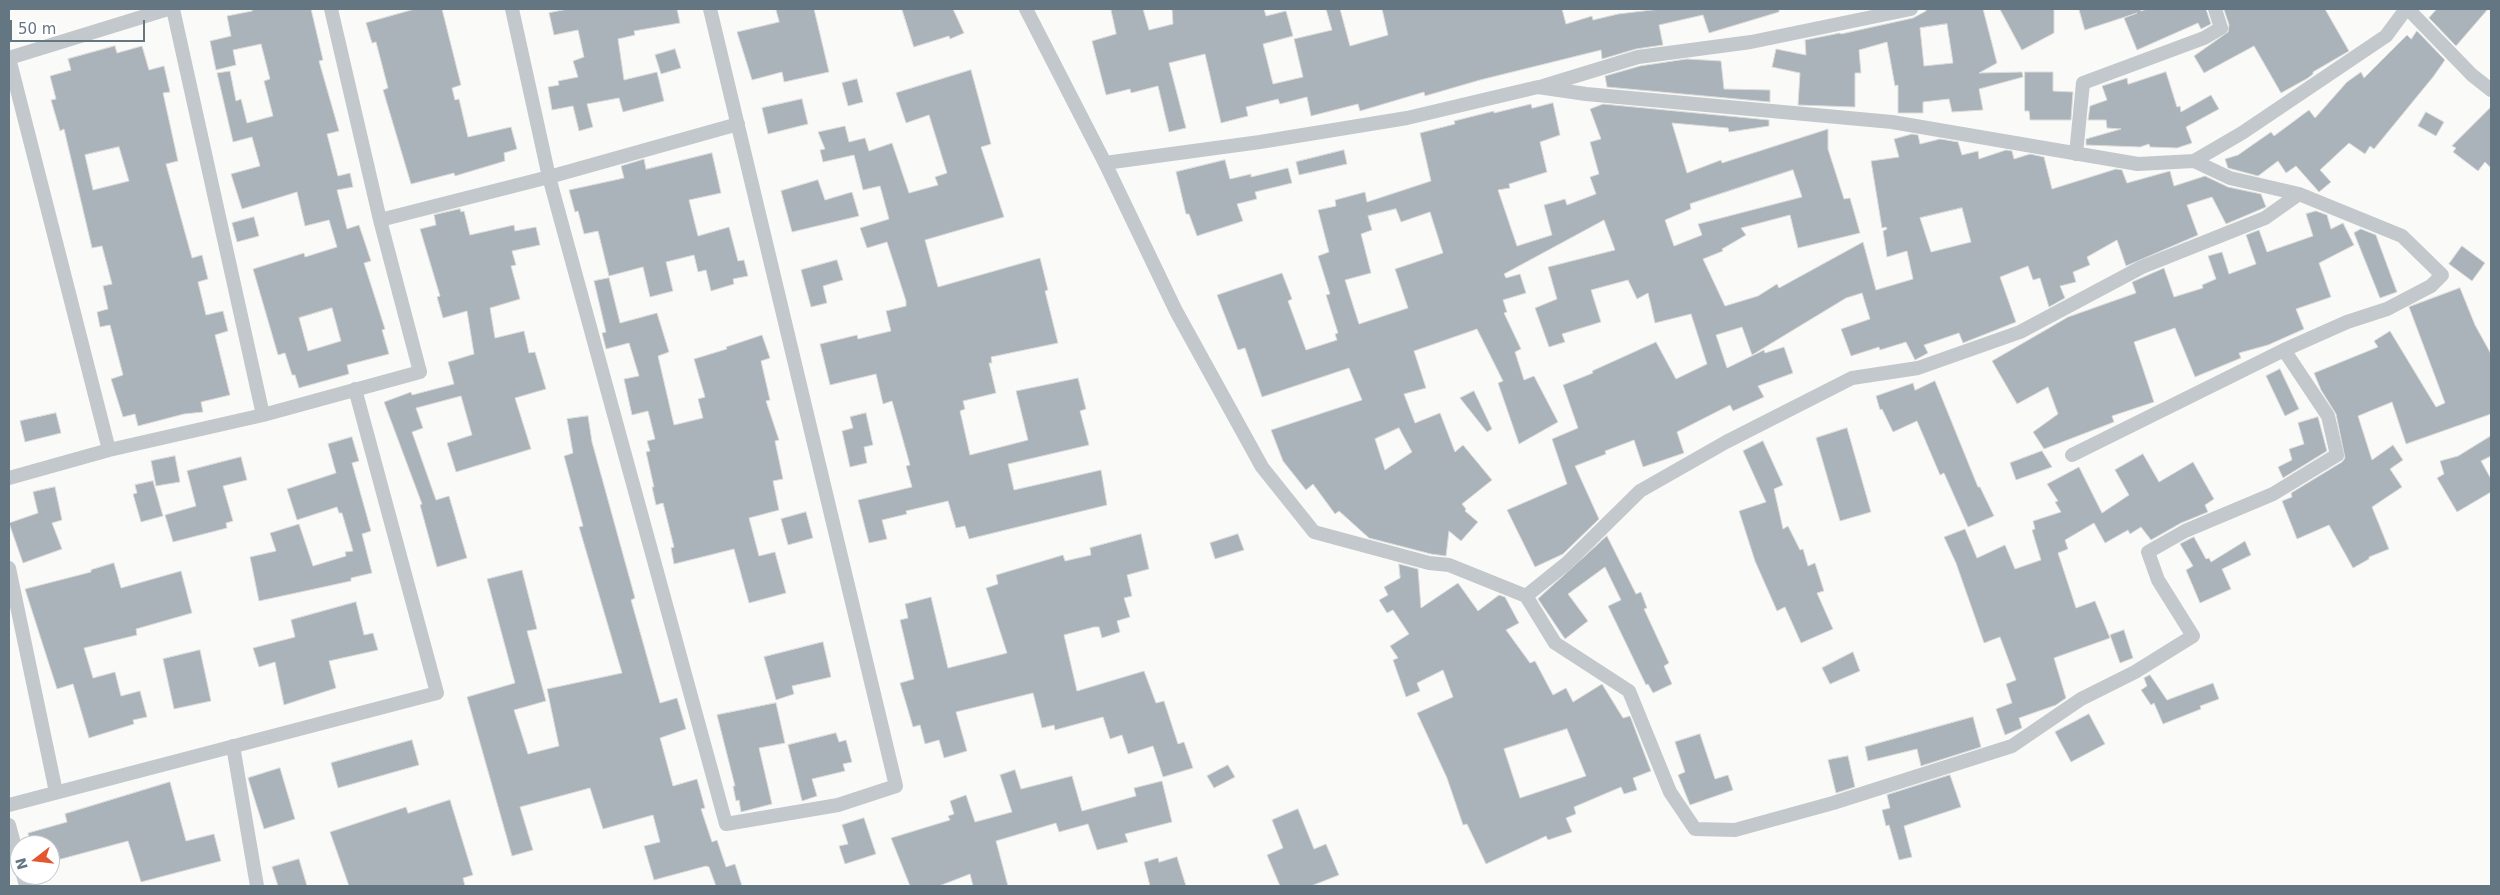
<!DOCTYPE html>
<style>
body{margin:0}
#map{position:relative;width:2500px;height:895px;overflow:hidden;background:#fafaf8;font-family:"DejaVu Sans",sans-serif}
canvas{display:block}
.frame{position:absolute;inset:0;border:10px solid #657683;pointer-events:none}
.north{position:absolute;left:10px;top:835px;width:50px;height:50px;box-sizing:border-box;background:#fff;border:1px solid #c1c8cd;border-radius:50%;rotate:254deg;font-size:14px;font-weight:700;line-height:20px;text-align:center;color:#657683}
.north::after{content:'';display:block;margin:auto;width:18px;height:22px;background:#e4572e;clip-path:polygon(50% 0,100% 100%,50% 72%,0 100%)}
.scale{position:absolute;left:10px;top:20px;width:135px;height:22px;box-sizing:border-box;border:2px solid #657683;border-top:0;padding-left:6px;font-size:15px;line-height:18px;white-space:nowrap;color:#657683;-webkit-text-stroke:4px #fff;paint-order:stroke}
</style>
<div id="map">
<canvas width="2500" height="895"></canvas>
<div class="frame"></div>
<div class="north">N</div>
<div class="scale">50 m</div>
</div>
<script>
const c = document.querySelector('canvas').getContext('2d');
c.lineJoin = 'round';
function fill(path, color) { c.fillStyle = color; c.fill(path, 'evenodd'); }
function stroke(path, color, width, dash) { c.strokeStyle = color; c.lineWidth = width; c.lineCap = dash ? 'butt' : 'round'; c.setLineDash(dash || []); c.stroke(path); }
const building = new Path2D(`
 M252 9H311L323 60 319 61 339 131 327 134 338 176 350 173 353 187 337 190 347 229 359 225 371 261 364 263 385 329 382 330 389 354 347 365 349 374 299 388 295 375H292L285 353 278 355 253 269 304 253 305 257 337 247 329 220 305 226 297 192 242 209 231 174 260 166 252 137 233 142 217 73 230 71 236 101 241 99 247 123 273 116 264 81 270 79 261 44 233 50 236 65 216 70 210 41 231 36 227 16 252 11ZM332 308 341 341 308 351 299 318Z
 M415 9H442L461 85 452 88 455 100 459 99 468 137 511 127 517 149 504 153 505 161 455 176 454 173 411 184 383 90 388 88 376 42 372 43 366 23Z
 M568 9H677L680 23 634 31 635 35 618 39 624 80 657 72 664 101 623 112 619 98 587 104 593 127 579 131 573 106 552 110 548 87 559 85 558 81 578 77 573 61 584 57 578 30 554 35 549 13Z
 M776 9H814L829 72 784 82 782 72 752 80 737 32 779 22Z
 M902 9H953L964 33 950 39 949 36 914 47Z
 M1111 9H1143L1149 30 1173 24 1172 9H1264L1266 16 1286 11 1293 36 1263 44 1273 84 1303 77 1294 39 1332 30 1326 9H1340L1350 46 1388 35 1382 9H1562L1566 24 1592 16 1593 20 1618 14 1660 9H1779V12L1709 33 1703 15 1659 25 1663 45 1636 49 1602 59 1601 50 1480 80 1425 96 1424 92 1360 111 1358 104 1311 116 1307 97 1280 104 1278 99 1246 107 1248 116 1221 123 1205 54 1169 63 1186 128 1169 132 1158 86 1131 93 1130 89 1106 95 1092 41 1116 34Z
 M1925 9H1983L1997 63 1979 73 2022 72 2023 77 1979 89 1983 110 1952 112 1949 99 1923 102V113H1898V85L1895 86 1887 42 1859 50 1861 73H1855V107L1798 105 1800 73 1772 67 1776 49 1806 55 1805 40 1840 33 1841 34 1913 18 1926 11ZM1947 24 1953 63 1924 66 1920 28Z
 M2000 9H2054V33L2022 50Z
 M2079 9H2140L2141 11 2147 9H2206L2211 24 2201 29 2198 23 2137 50 2124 18 2137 13 2085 30Z
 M2224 9H2325L2349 51 2313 72V74L2308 78 2281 93 2254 46 2204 73 2194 56 2228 32 2229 25Z
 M2437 9H2488L2456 46 2429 18Z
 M2417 31 2445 60 2433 77 2374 149 2370 146 2365 154 2349 143 2320 170 2331 182 2319 192 2296 166 2286 173 2278 161 2258 176 2228 168 2225 159 2238 155 2271 132 2274 136 2309 110 2315 118 2347 82 2361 72 2364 78 2407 35 2411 39Z
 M115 46 117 53 142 46 149 70 164 66 170 92 163 93 178 161 166 164 192 258 202 255 208 279 198 282 206 315 223 311 228 331 215 335 230 395 201 402 203 412 184 414 138 426 135 414 123 417 111 379 123 375 110 325 100 327 97 312 108 309 103 286 112 284 102 246 92 248 64 129 60 131 51 100 56 99 50 76 71 70 68 59ZM119 147 129 181 93 190 85 155Z
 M675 49 681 68 661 74 655 55Z
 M1687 59 1721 61 1724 89 1770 90V102L1607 87 1605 76 1640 66Z
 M971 70 991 144 981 147 1004 217 925 240 938 287 1040 258 1048 290 1045 291 1058 343 991 357 992 363H989L996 393 963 401 965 409 960 411 970 455 1028 440 1016 391 1078 378 1086 409 1080 411 1089 445 1008 464 1014 490 1101 470 1107 505 969 539 965 526 956 528 948 501 906 511 907 514 882 520 887 539 869 543 858 500 912 487 906 466 910 465 892 401 883 404 876 374 830 385 820 344 857 335 858 339 891 331 886 311 906 306V301L887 242 867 248 860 228 889 219 880 186 863 190 854 155 823 162 820 150 825 149 818 132 845 126 849 142 865 138 869 151 892 143 909 193 938 185 935 177 947 173 929 115 906 123 896 93Z
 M2025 72H2053V91L2073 92 2071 120H2030L2029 111H2025Z
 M2166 72 2177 107 2180 106 2181 112 2211 95 2219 109 2186 127 2192 143 2177 148 2150 147 2149 144 2140 147 2086 145V139L2121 129 2107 128 2106 120H2088L2090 106 2107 100 2102 86 2127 78 2128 84Z
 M857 79 863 102 848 106 842 83Z
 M802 99 808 124 768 134 762 108Z
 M1553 103 1560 135 1540 142 1547 172 1509 184 1510 188 1498 190 1517 246 1552 235 1544 205 1565 199 1567 205 1596 194 1590 177 1599 174 1590 142 1601 139 1590 109 1603 104 1769 120V126L1729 132 1728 128 1672 123 1687 173 1721 160 1722 163 1828 129V149L1844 199 1850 198 1860 233 1798 248 1790 215 1741 228 1746 235 1722 249 1723 251 1703 259 1725 306 1758 296 1777 284 1779 288 1863 242 1876 290 1913 279 1907 251 1887 257 1883 231 1887 229 1886 227 1882 228 1871 161 1899 157 1894 139 1912 134 1918 135 1920 144 1940 139 1958 142 1962 155 1978 151 1979 159 2006 150 2012 151 2014 159 2030 154 2044 157 2052 189 2116 169 2122 170 2127 183 2170 171 2174 186 2205 176 2228 187 2261 194 2266 207 2226 224 2212 197 2187 205 2198 235 2126 266 2117 240 2087 257 2090 265 2073 272 2076 282 2060 286 2065 298 2049 307 2040 278 2033 280 2028 266 2000 277 2016 322 1963 343 1959 333 1924 345 1928 353 1915 360 1906 342 1880 350 1879 347 1851 356 1841 329 1870 319 1862 293 1846 298 1752 355 1742 327 1716 335 1727 368 1764 350 1765 353 1784 347 1793 373 1758 386 1764 397 1733 411 1730 405 1677 432 1684 453 1643 467 1634 440 1605 451 1606 454 1575 466 1599 519 1563 554 1535 567 1507 510 1567 484 1552 439 1578 428 1563 385 1593 373 1592 371 1656 342 1676 379 1707 364 1691 314 1655 323 1648 293 1637 299 1628 280 1591 290 1601 322 1562 334 1565 342 1549 347 1535 308 1557 299 1548 267 1615 250 1604 220 1504 274 1506 278 1520 274 1526 293 1503 300 1507 312 1504 313 1521 349 1515 352 1524 380 1534 376 1558 422 1519 444 1498 383 1503 381 1477 329 1414 351 1426 388 1404 394 1415 423 1440 413 1455 452 1463 445 1492 480 1462 504 1466 509 1465 511 1478 522 1461 541 1449 531 1446 556 1431 554 1369 538 1339 511 1335 514 1313 484 1306 490 1283 461 1271 430 1362 400 1349 368 1262 397 1245 348 1238 350 1217 295 1282 273 1292 299 1288 301 1306 350 1337 340 1335 334 1338 333 1326 295 1330 294 1318 256 1329 252 1318 210 1336 206 1335 200 1365 192 1367 202 1431 181 1420 133 1455 124 1454 121 1494 111V113L1531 104 1532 108ZM1793 170 1802 197 1698 224 1702 235 1674 246 1665 220 1691 209 1690 204ZM1962 208 1971 242 1931 252 1920 218ZM1396 209 1401 222 1430 212 1443 253 1395 269 1408 308 1359 324 1345 280 1371 273 1361 234 1372 230 1368 216ZM1399 428 1412 452 1385 470 1375 439Z
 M2491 107V168L2485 162 2478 171 2453 152 2456 148 2452 146Z
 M2426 112 2444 122 2436 136 2418 126Z
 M1344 150 1347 164 1299 175 1296 162Z
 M712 153 721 193 689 200 698 236 729 227 738 261 744 260 748 276 733 279 734 284 711 291 706 270 698 272 694 255 666 262 673 291 650 297 643 267 609 276 598 231 584 234 578 211 575 212 569 190 624 178 621 166 644 159 646 169Z
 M1225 160 1230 179 1251 174V177L1288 168 1292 183 1255 192 1257 199 1237 204 1243 221 1197 236 1189 214H1186L1176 172Z
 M818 180 825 200 852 192 859 216 792 232 781 191Z
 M460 209 461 212 464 211 470 235 514 225 515 231 536 227 540 245 512 251 516 265 511 266 520 299 490 308 495 338 524 331 529 353 535 352 546 389 515 398 531 449 456 472 447 443 472 435 461 396 416 408 423 428 412 432 436 500 449 496 467 558 437 567 420 505 422 504 384 402 411 392 412 395 454 384 448 362 474 354 467 311 443 318 437 297 440 296 420 229 436 225 434 215Z
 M2316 211 2327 215 2331 229 2343 223 2354 245 2319 263 2331 297 2296 309 2304 329 2268 345 2239 353 2241 358 2195 377 2175 328 2134 342 2154 402 2112 416 2114 422 2044 449 2033 432 2058 414 2048 387 2017 404 1992 361 2068 317 2136 293 2132 282 2164 268 2174 297 2203 288 2202 285 2216 279 2208 256 2222 252 2229 274 2256 264 2246 235 2259 230 2267 252 2313 236 2306 214Z
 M254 217 259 236 237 242 232 223Z
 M2361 229 2376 235 2377 238 2397 292 2380 298 2354 233Z
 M2462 246 2485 263 2472 281 2449 264Z
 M837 260 843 280 823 286 827 303 811 307 801 270Z
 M609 278 620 323 657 313 669 352 658 356 674 425 703 418 698 399 705 397 694 359 727 349 726 347 762 335 770 358 761 361 770 400 766 401 779 440 775 441 783 479 773 481 779 510 749 518 759 556 775 552 786 593 749 603 734 549 674 564 671 548 674 547 663 503 656 505 652 487H654L646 452 650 451 647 441 655 439 648 411 632 415 624 379 639 376 629 343 606 349 602 333 606 332 594 281Z
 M2460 288 2475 325 2491 354V414L2406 444 2392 402 2358 416 2372 460 2393 445 2403 460 2390 469 2402 487 2372 507 2389 549 2369 557V559L2353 568 2329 525 2297 539 2282 501 2292 497 2291 493 2342 462 2345 458 2336 414 2321 390 2314 373 2378 347 2374 341 2390 331 2436 407 2445 403 2409 307Z
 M2280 369 2299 409 2285 416 2266 376Z
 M1935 381 1978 487H1980L1994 516 1968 527 1944 473 1940 475 1917 421 1893 432 1882 409 1880 410 1876 396 1913 383 1915 390Z
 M1474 391 1492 429 1487 432 1460 398Z
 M56 413 61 433 25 442 20 421Z
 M866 413 873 445 864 447 867 463 850 467 842 431 853 428 850 417Z
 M588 416 592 442 635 598 631 600 660 703 677 698 686 729 660 738 673 786 697 779 705 808 701 809 712 842 717 840 726 867 735 864 742 886H716L709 867 706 866 654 880 644 846 660 842 653 815 603 829 590 788 520 807 533 850 512 856 467 697 515 683 487 579 522 570 537 629 527 631 546 701 514 710 528 754 559 746 547 689 622 673 579 527 583 526 564 456 573 453 567 419Z
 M2318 417 2327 451 2283 478 2278 467 2292 460 2289 449 2304 444 2298 423Z
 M1847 428 1871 512 1840 521 1816 438Z
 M2491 436V456L2481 461 2491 479V492L2457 512 2437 478 2444 474 2440 461 2458 456Z
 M352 437 359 461 352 463 371 531 362 534 372 573 351 578V581L259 601 250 557 276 551 270 533 299 524 313 566 346 556 345 552 353 551 342 513H339L337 507 297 520 287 489 336 473 328 444Z
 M1763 441 1783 485 1774 489 1783 529 1788 526 1800 550 1803 549 1808 566 1815 563 1824 591 1817 593 1833 629 1801 643 1785 607 1777 611 1755 561 1739 511 1766 502 1743 451Z
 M2042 451 2052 467 2016 480 2010 463Z
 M2143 454 2159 482 2193 462 2214 499 2205 505 2208 512 2181 523 2151 540 2141 527 2130 534 2128 530 2105 543 2094 523 2065 540 2068 549 2058 553 2076 608 2095 601 2110 638 2054 658 2066 698 2056 705 2019 718 2022 728 2005 735 1996 709 2012 703 2006 684 2016 680 2000 637 1984 643 1956 563 1944 537 1965 529 1977 558 2005 545 2015 569 2041 560 2032 530 2035 529 2033 521 2061 512 2055 502 2058 501 2047 484 2079 467 2102 513 2129 495 2115 470Z
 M175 456 180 482 156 486 151 461Z
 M241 457 247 480 223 486 233 521 226 523 227 528 173 542 165 515 196 506 187 471Z
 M153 481 163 516 141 522 133 494 137 493 135 485Z
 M55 487 62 520 52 523 62 549 23 563 9 523 38 513 33 492Z
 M806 512 813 538 788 545 781 519Z
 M1141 534 1149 569 1127 575 1132 596 1124 598 1130 617 1117 621 1120 632 1102 638 1099 627H1094L1064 635 1077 691 1144 671 1156 703 1164 701 1178 744 1184 742 1193 768 1163 777 1153 746 1128 754 1122 735 1110 739 1103 717 1055 730 1054 725 1042 728 1033 693 956 712 967 751 944 758 939 740 925 744 920 725 913 727 900 683 914 679 900 620 908 618 905 604 931 597 948 668 1007 653 986 588 998 584 996 575 1063 555 1065 561 1091 555 1090 548Z
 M1238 534 1244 550 1215 559 1210 543Z
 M1607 536 1636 594 1641 592 1647 608 1644 609 1669 663 1664 666 1672 684 1653 693 1648 684 1646 685 1608 606 1621 600 1605 567 1568 594 1588 621 1565 639 1538 599Z
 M2194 537 2206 559 2209 558 2211 562 2245 541 2251 555 2222 569 2231 589 2200 603 2186 570 2193 566 2180 544Z
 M114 563 121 588 181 571 192 613 136 629 137 635 84 648 93 678 115 672 121 696 140 691 147 717 133 720 134 724 89 738 73 684 57 689 25 589 91 572V570Z
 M1399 564 1418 569 1421 608 1458 583 1478 611 1499 595 1505 597 1519 623 1506 630 1530 663 1535 661 1553 695 1566 688 1573 702 1602 684 1623 718 1630 716 1651 771 1633 778 1637 790 1624 794 1621 787 1574 807 1576 814 1566 818 1572 832 1548 840 1546 836 1486 864 1467 824 1463 825 1447 778 1417 713 1453 697 1443 670 1417 683 1420 691 1406 697 1393 660 1398 658 1390 646 1409 634 1393 610 1387 613 1379 600 1388 595 1384 587 1400 578ZM1567 729 1586 776 1520 798 1504 749Z
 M356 602 364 635 373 633 378 650 329 661 336 688 284 705 275 662 259 667 253 648 295 637 291 620Z
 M2124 630 2133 658 2120 663 2110 635Z
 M823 642 831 677 792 686 794 694 776 700 764 657Z
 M200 650 211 701 174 709 163 659Z
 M1853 652 1860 671 1830 684 1822 668Z
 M2150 675 2167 700 2213 683 2219 699 2200 706 2201 709 2163 724 2154 703 2151 705 2141 690 2147 686 2144 678Z
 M776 703 785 743 759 748 772 804 741 812 739 800 736 801 733 786H735L717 715Z
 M2089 714 2105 744 2071 762 2055 732Z
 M1973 717 1981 747 1921 766 1917 749 1868 761 1865 747Z
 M836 733 839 742 846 740 852 762 843 764 845 771 812 779 817 796 802 801 788 745Z
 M1700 734 1715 779 1728 775 1733 790 1690 805 1678 775 1685 772 1675 742Z
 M412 740 419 765 338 788 331 763Z
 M1848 756 1855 787 1836 793 1828 760Z
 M1228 765 1235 777 1214 788 1207 776Z
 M280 768 295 819 264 829 248 778Z
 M1015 770 1021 789 1072 776 1082 811 1136 796 1134 788 1162 781 1172 822 1125 834 1128 842 1097 850 1088 824 1059 832 1056 823 996 841 1008 886H973L970 874 939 886H910L891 838 950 820 948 816 954 814 950 801 966 795 975 822 1012 812 1000 775Z
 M1950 775 1961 807 1904 826 1912 857 1899 860 1889 825 1886 826 1882 810 1890 808 1887 795Z
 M170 782 186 841 214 834 221 861 141 882 128 841 50 862V845H31L28 833 67 822 65 814Z
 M450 800 473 875 463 878 465 886H349L330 832 406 807 408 813Z
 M1298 809 1314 849 1326 844 1339 875 1311 886H1280L1267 855 1283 848 1272 820Z
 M864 818 876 854 845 864 839 846 848 844 842 825Z
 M1177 857 1186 886H1150L1144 862 1158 858 1159 862Z
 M299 859 307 886H278L272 867Z`);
fill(building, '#aab3b9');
stroke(building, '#dcdcda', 1);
stroke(new Path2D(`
 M173 9 263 415
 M512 9 549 177 726 824 838 805 896 786 710 9
 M1026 9 1105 163 1176 311 1262 467 1314 532 1429 563 1449 565 1526 596 1567 563 1640 491 1726 442 1852 378 1918 368 2020 332 2142 267 2265 218 2299 194
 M2408 9 2472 75 2491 90
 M9 58 109 450
 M9 58 168 9
 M1543 86 1638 57 1751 42 1911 9
 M2076 154 2083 83 2204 38 2221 28 2215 9
 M1105 163 1260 142 1407 118 1538 87 1586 94 1892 122 2138 164 2194 161 2242 133 2386 36 2406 9
 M380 220 549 177 738 124
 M2072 455 2284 350 2347 322 2387 309 2431 286 2442 275 2402 236 2299 194 2230 178 2194 161
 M9 478 109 450 263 415 420 372 380 220 331 9
 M9 568 56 792
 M1526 596 1555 643 1629 691 1670 792 1695 829 1735 830 1833 803 2012 746 2081 699 2135 672 2193 636 2158 580 2148 552 2185 531 2273 494 2337 455 2328 416 2284 350
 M233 746 257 886
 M9 805 437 693 355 389
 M9 825 20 865
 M23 875 26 886`), '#c3c8cc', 14);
</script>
